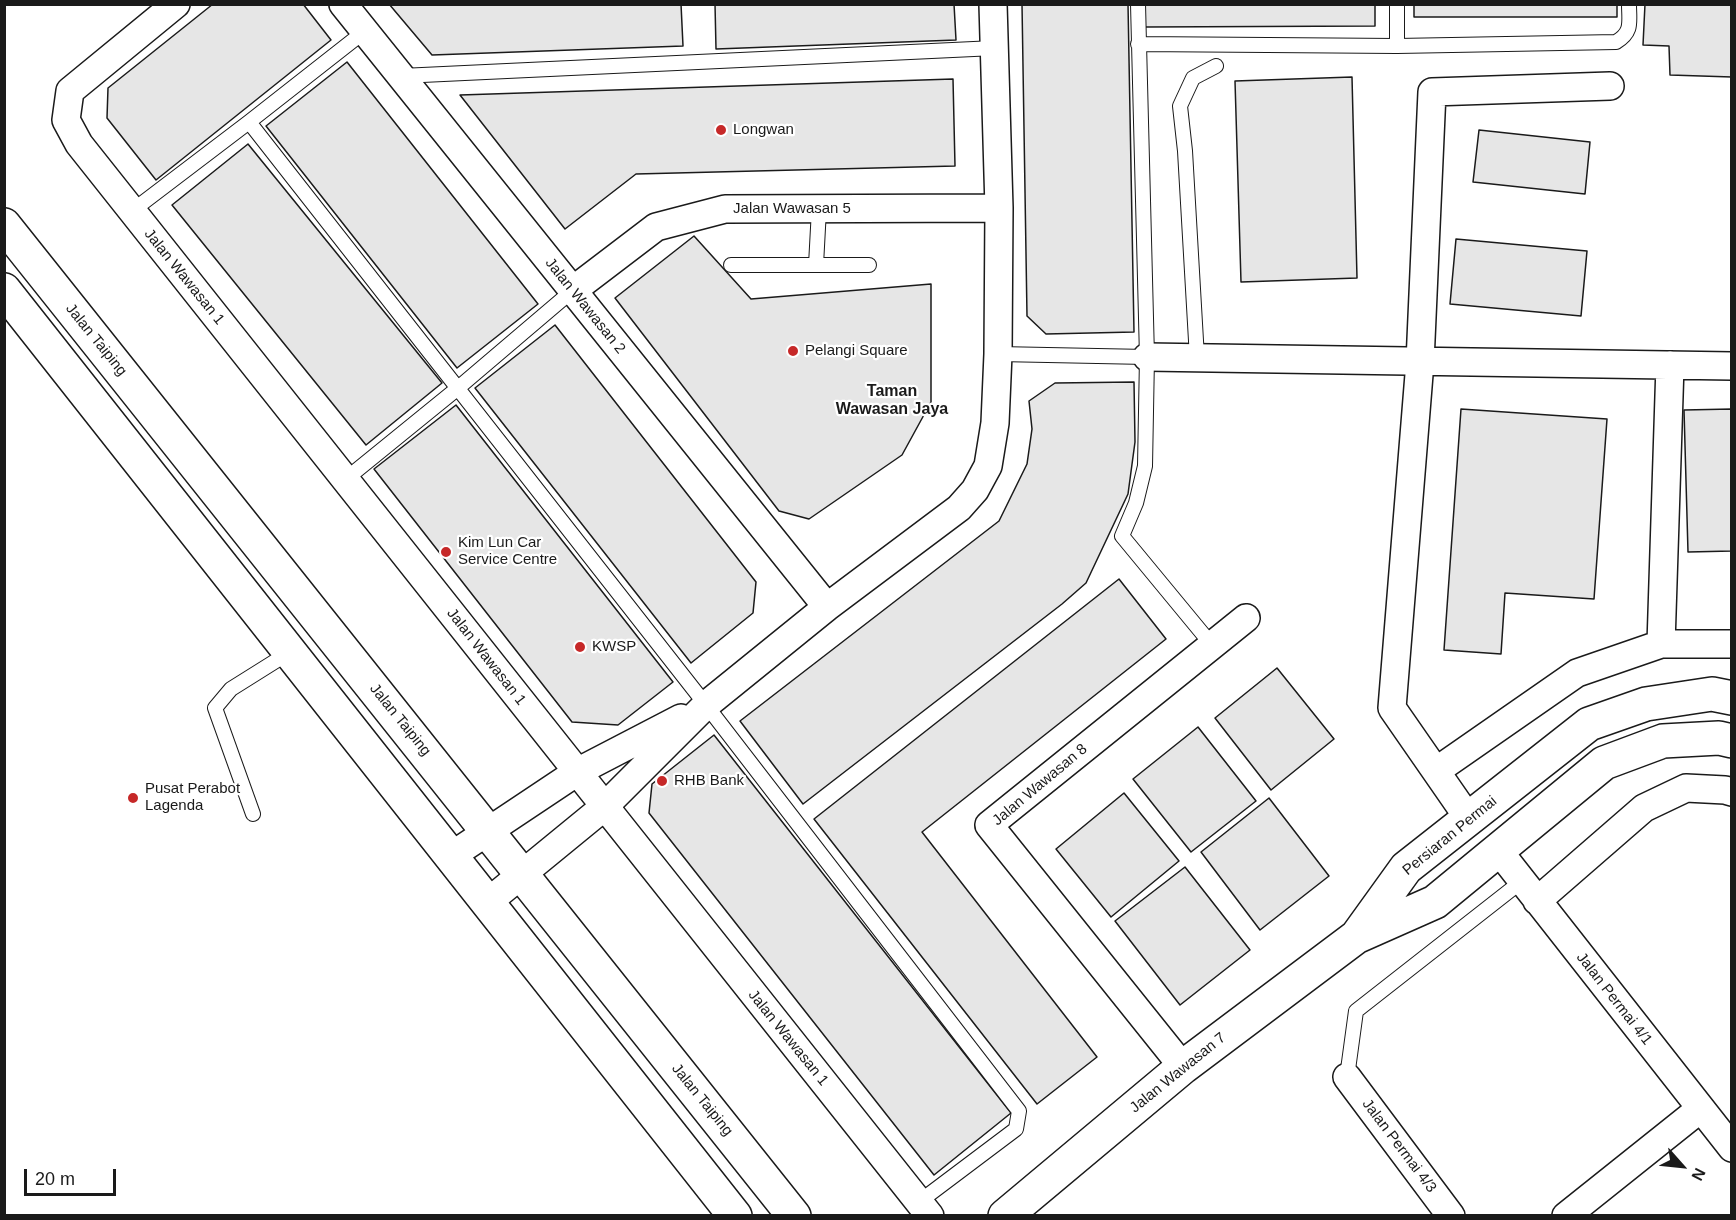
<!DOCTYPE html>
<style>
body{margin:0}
#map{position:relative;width:1736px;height:1220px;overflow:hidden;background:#fff;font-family:Helvetica,sans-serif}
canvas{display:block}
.frame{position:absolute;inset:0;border:6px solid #1a1a1a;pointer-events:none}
.north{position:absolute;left:1652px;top:1136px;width:60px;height:60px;-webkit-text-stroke:4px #fff;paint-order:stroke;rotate:117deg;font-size:16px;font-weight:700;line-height:24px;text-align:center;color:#1a1a1a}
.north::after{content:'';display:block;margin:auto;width:21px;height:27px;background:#1a1a1a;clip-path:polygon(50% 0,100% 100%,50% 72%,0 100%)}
.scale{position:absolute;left:24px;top:1169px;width:92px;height:27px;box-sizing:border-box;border:3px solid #1a1a1a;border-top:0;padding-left:8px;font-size:18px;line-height:21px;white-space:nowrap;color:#1a1a1a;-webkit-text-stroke:4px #fff;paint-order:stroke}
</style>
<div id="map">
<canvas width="1736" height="1220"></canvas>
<div class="frame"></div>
<div class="north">N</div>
<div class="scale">20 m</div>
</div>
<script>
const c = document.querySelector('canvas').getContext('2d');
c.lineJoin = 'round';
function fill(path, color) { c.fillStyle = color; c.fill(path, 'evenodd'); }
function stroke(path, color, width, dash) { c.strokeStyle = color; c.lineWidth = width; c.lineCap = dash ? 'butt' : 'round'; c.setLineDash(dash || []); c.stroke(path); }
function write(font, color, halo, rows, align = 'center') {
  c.font = font + ' Helvetica,sans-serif'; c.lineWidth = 4.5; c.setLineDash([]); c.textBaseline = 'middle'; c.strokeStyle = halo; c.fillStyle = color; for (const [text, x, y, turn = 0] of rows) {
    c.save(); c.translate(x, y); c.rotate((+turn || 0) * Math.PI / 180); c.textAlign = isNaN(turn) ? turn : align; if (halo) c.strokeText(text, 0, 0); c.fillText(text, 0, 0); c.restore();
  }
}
const building = new Path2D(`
 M213 4H303L331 40 156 180 107 118 108 88Z
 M389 4H681L683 46 432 55Z
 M715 4H954L956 40 716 49Z
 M1022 4H1128L1134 332 1046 334 1027 316Z
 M1145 4H1375V26L1145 27Z
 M1414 4H1617V17H1414Z
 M1645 4H1732V77L1670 75 1669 46 1643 45Z
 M347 62 538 304 457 368 266 126Z
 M1352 77 1357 278 1241 282 1235 81Z
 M953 79 955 166 636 174 565 229 460 95Z
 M1479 130 1590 142 1585 194 1473 182Z
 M248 144 442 383 366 445 172 205Z
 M694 236 751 299 931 284V402L902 455 809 519 779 511 615 298Z
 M1456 239 1587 251 1581 316 1450 304Z
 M555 325 756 582 753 613 691 663 475 388Z
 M1134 382 1135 442 1128 494 1086 583 1062 604 803 804 740 721 999 521 1027 464 1032 429 1029 401 1055 383Z
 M456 405 673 682 618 725 572 722 374 469Z
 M1461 409 1607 419 1594 599 1505 593 1501 654 1444 650Z
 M1732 409V551L1688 552 1684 410Z
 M1119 579 1166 639 922 832 1097 1057 1037 1104 814 819Z
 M1277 668 1334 739 1271 790 1215 718Z
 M1198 727 1256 801 1191 852 1133 779Z
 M714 735 1011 1113 934 1175 649 813 652 784Z
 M1124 793 1179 861 1111 917 1056 849Z
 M1269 798 1329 876 1260 930 1201 852Z
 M1185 867 1250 950 1180 1005 1115 921Z`);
fill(building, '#e6e6e6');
stroke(building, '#1a1a1a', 1.5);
const lane = new Path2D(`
 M1138 4 1147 357 1145 466 1136 503 1122 536 1212 645
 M1138 44 1397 46V4
 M1397 46 1616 42C1633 32 1629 22 1629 4
 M401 76 995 48
 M249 122 706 705 1019 1111 1016 1129 919 1202
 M132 211 249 122 365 31
 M731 265H869
 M816 265 819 209
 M998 354 1147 357
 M1197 358 1185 151 1180 106 1193 78 1216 66
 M346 479 458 388 572 291
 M253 814 215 708 231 689 290 652
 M1347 1077 1356 1011 1522 881`);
const street = new Path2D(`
 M176 4 70 91 66 120 79 144 930 1216
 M343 4 827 607
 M572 291 656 227 725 209 999 208
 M1147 357 1732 366
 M1661 644 1670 365
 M1436 771 1577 673 1661 644H1732
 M1469 819 1392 708 1420 362 1432 92 1610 86
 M1498 850 1732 1148
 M451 856 577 772 681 718
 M1537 901 1644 808 1686 788 1725 790 1732 792
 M488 902 604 807 706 705 827 607 959 508 975 490 988 466 995 423 998 354 999 208 993 4
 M1183 1067 989 825 1246 618
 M1347 1077 1451 1216
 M1566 1216 1700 1109`);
const secondary = new Path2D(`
 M4 225 794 1216
 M4 290 735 1216
 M1357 936 1406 868 1589 724 1646 704 1712 694 1732 698
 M1005 1216 1183 1067 1356 937 1435 902 1604 763 1663 741 1719 738 1732 741`);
stroke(lane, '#1a1a1a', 16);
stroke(street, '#1a1a1a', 30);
stroke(secondary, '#1a1a1a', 36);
stroke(lane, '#fff', 14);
stroke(street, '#fff', 27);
stroke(secondary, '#fff', 33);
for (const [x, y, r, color] of [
 [721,130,6,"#c62828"],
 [793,351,6,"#c62828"],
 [446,552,6,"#c62828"],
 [580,647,6,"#c62828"],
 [662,781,6,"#c62828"],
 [133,798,6,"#c62828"]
]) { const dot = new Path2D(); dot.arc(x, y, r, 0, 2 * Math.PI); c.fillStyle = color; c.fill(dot); stroke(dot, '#fff', 2); }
write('15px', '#1a1a1a', '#fff', [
 ["Longwan",733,130],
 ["Pelangi Square",805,351],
 ["Kim Lun Car",458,543],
 ["Service Centre",458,560],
 ["KWSP",592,647],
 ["RHB Bank",674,781],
 ["Pusat Perabot",145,789],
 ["Lagenda",145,806]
], 'left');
write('15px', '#1a1a1a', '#fff', [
 ["Jalan Wawasan 5",792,209],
 ["Jalan Wawasan 1",184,277,51],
 ["Jalan Wawasan 2",585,306,51],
 ["Jalan Taiping",96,340,51],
 ["Jalan Wawasan 1",486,657,52],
 ["Jalan Taiping",400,720,51],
 ["Jalan Wawasan 8",1040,785,-40],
 ["Persiaran Permai",1450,836,-39],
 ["Jalan Permai 4/1",1614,999,52],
 ["Jalan Wawasan 1",788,1038,51],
 ["Jalan Wawasan 7",1178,1073,-39],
 ["Jalan Taiping",702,1100,51],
 ["Jalan Permai 4/3",1399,1146,53]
]);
write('bold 16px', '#1a1a1a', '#fff', [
 ["Taman",892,392],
 ["Wawasan Jaya",892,410]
]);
</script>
